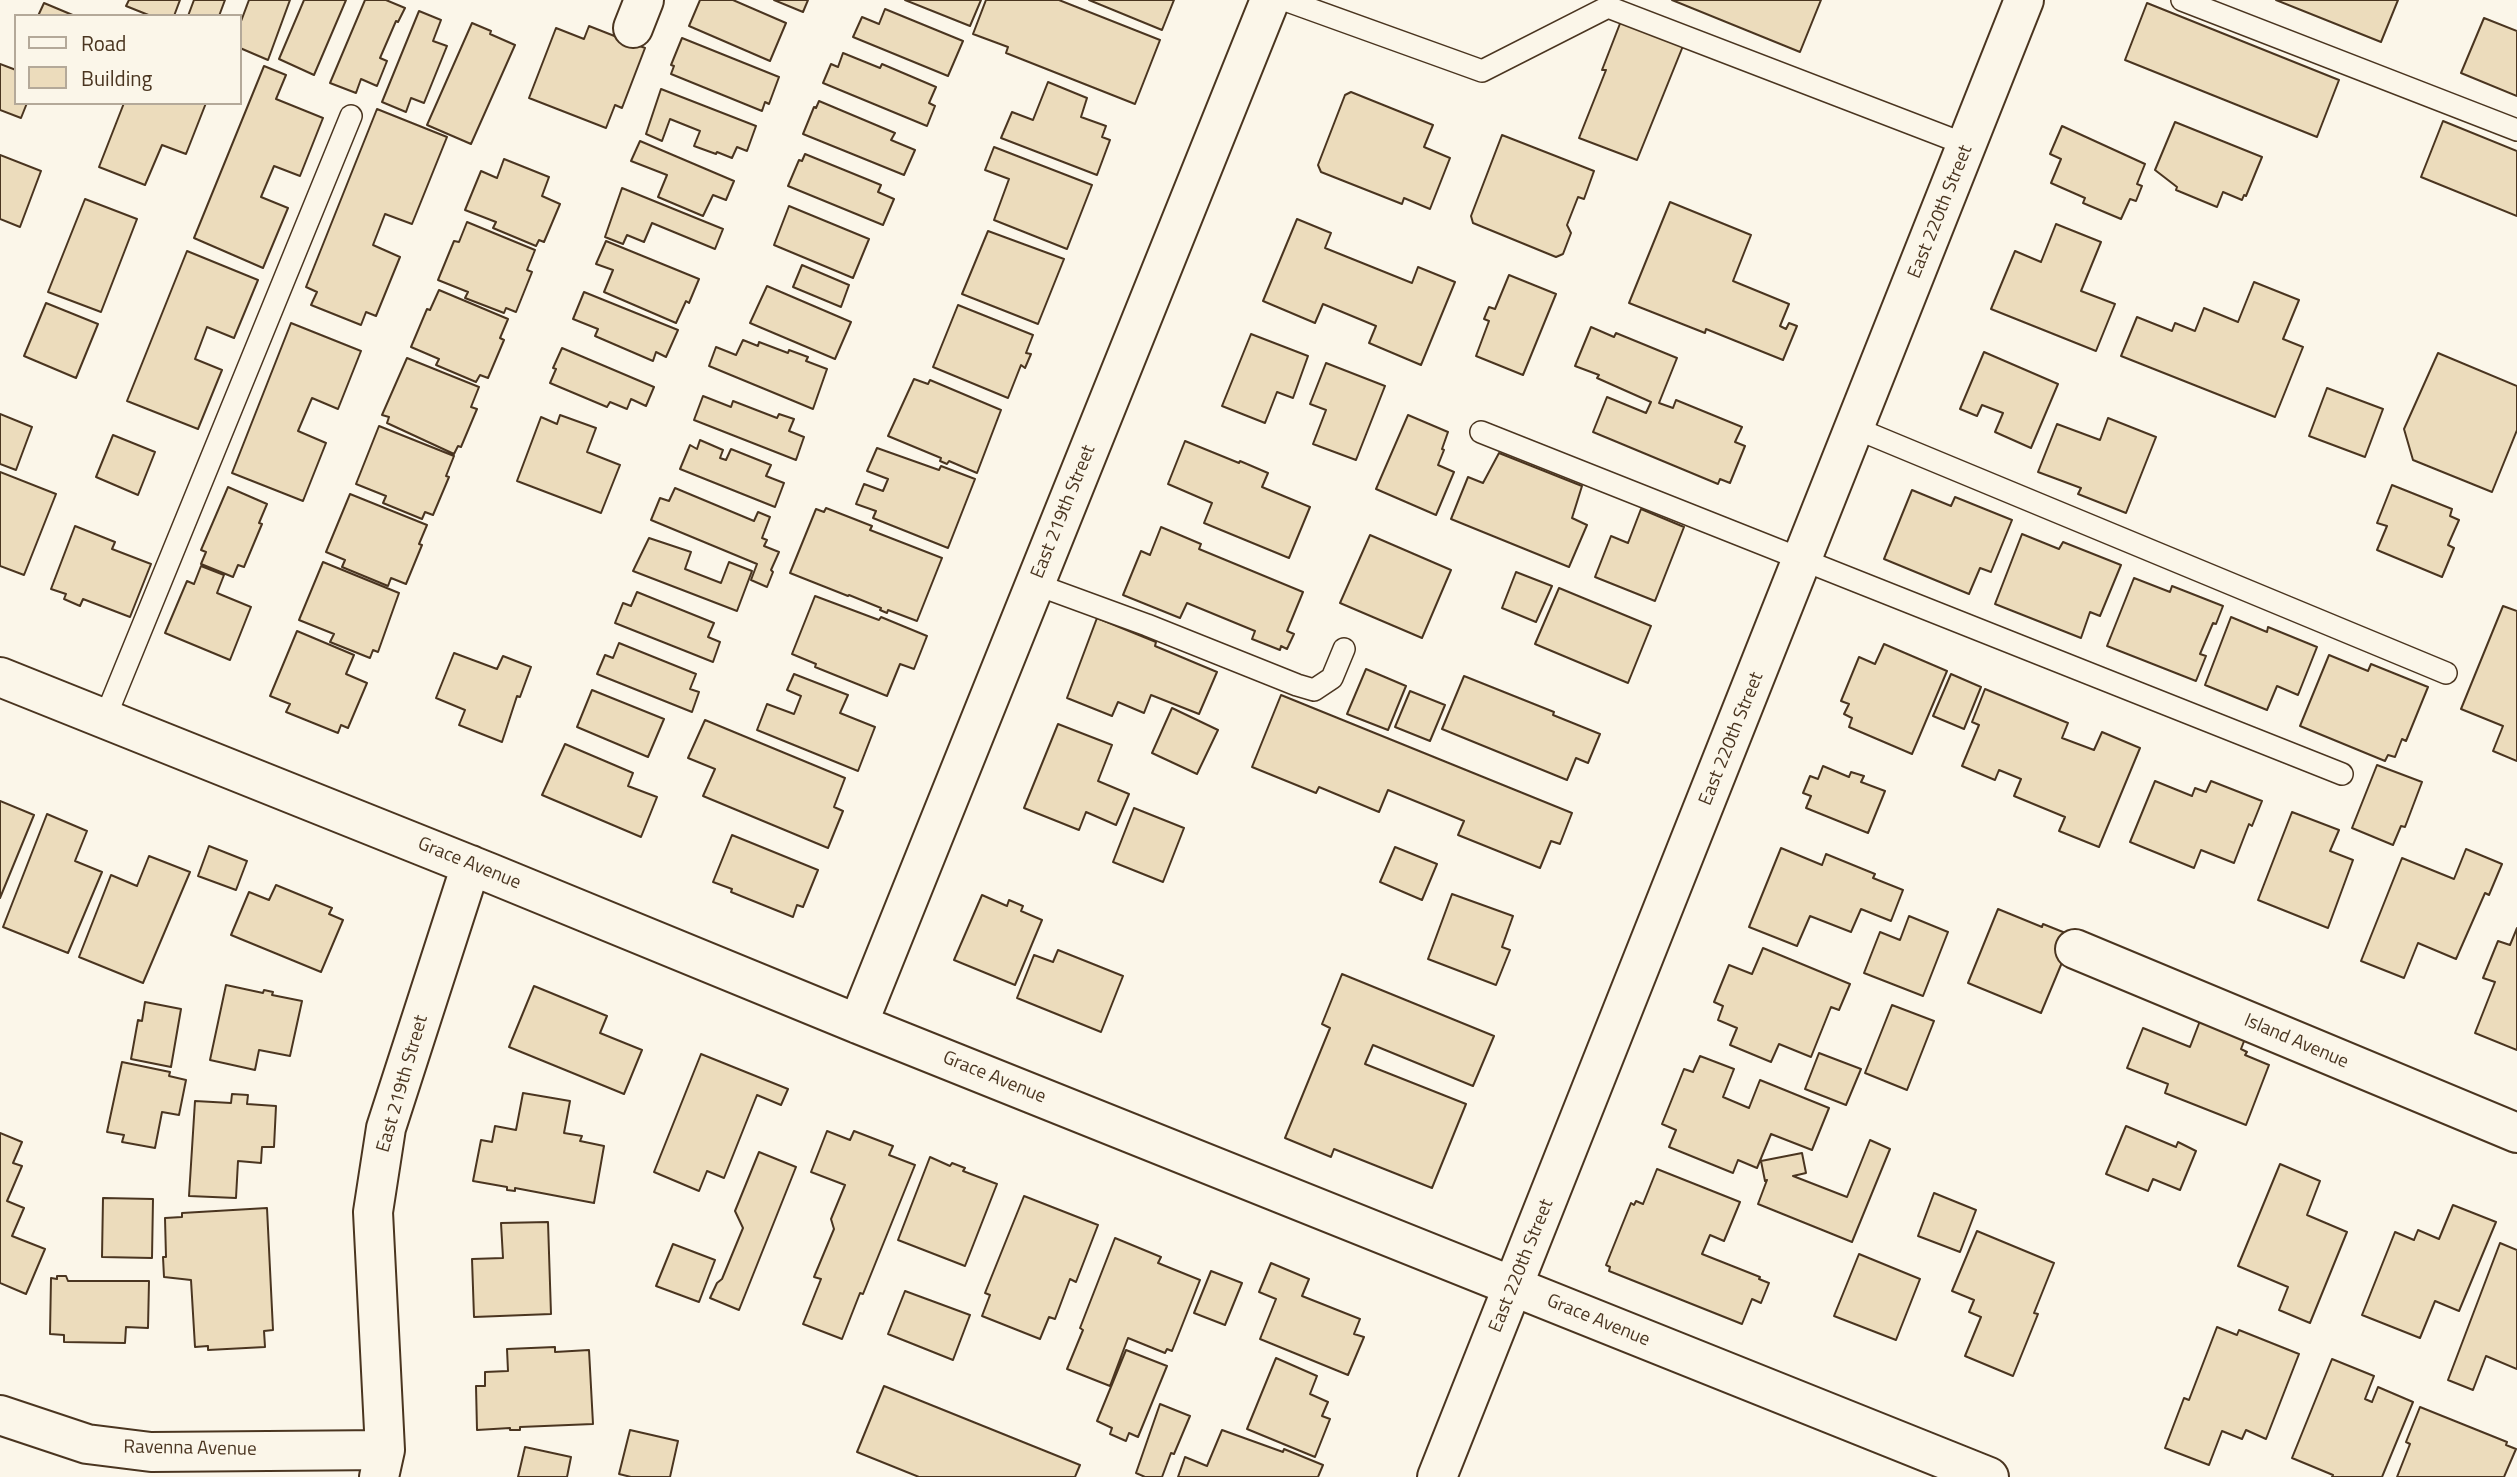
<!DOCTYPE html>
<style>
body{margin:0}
#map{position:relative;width:2517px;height:1477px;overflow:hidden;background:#fbf6e9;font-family:"Titillium Web",sans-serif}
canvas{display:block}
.legend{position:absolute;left:14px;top:14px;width:228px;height:91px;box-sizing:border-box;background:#fbf6e9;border:2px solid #b4a999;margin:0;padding:9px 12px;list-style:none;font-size:21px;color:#4a3520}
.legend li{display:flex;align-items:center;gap:14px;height:35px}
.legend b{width:35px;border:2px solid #b4a999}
</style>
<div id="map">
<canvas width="2517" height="1477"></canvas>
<ul class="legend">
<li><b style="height:9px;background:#fbf6e9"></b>Road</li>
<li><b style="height:19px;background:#ecdcbc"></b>Building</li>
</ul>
</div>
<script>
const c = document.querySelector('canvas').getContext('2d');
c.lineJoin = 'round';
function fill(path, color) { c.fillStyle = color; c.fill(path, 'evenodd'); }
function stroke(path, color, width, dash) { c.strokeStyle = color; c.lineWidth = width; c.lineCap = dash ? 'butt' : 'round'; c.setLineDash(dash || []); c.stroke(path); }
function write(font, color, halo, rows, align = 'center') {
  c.font = font + ' "Titillium Web",sans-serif'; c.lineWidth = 5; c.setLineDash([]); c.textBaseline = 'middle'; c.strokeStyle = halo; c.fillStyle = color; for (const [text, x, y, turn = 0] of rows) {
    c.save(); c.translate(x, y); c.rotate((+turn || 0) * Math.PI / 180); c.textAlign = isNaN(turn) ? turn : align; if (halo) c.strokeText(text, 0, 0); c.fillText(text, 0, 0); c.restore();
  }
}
const building = new Path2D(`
 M129 0H180L174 16H151L126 6Z
 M194 0H225L219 16H188Z
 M249 0H290L268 60 240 48V24Z
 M304 0H346L314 75 279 59Z
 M365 0H386L405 8 398 22 396 21 380 58 387 61 377 86 361 79 356 93 330 83Z
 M700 0H733L786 23 770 61 689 26Z
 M774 0H808L803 12Z
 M905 0H981L970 26Z
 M986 0H1059L1160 40 1135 104 1006 53 1008 47 973 34Z
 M1089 0H1174L1162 30Z
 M1672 0H1821L1800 52Z
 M2276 0H2398L2381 42Z
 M44 3 75 16H38Z
 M2147 3 2339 80 2317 137 2125 60Z
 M885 9 963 41 948 76 853 37 862 17 879 24Z
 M419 11 441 20 433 41 447 46 424 103 411 98 406 112 382 102Z
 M2484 18 2517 31V96L2461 73Z
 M1621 21 1683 46 1637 160 1579 138 1606 70H1602Z
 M472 23 491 31 490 34 515 45 471 144 427 125Z
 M589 26 645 48 622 108 615 105 606 128 529 98 556 28 584 39Z
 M682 38 779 77 769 104 765 102 762 111 671 74 674 66 671 65Z
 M843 53 880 68 882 64 936 87 929 103 935 106 927 126 823 83 831 64 838 67Z
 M0 64 16 70V103H27L21 118 0 110Z
 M264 66 286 75 276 99 323 118 300 176 274 166 261 197 288 208 263 268 194 238Z
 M1048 82 1087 98 1081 117 1106 126 1102 137 1110 140 1097 175 1001 138 1012 112 1033 120Z
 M661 89 756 126 747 151 737 147 732 158 717 152 716 154 694 146 700 131 670 119 662 141 646 134Z
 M1351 92 1433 125 1424 147 1450 158 1430 209 1404 198 1402 204 1321 172 1318 165 1345 95Z
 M819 101 895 133 891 140 915 150 904 175 803 134 814 107 816 108Z
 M124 103H206L186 154 162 145 145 185 99 167Z
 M377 109 447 137 412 224 385 214 373 245 400 257 376 316 366 312 361 325 311 305 317 292 306 287Z
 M2443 121 2517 151V216L2421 177Z
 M2175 122 2262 157 2246 196 2244 195 2242 200 2223 192 2217 207 2176 190 2177 187 2155 170Z
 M2062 126 2145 164 2137 184 2142 186 2136 201 2130 199 2121 219 2083 203 2085 198 2051 183 2061 159 2050 154Z
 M1502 135 1594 171 1584 199 1578 197 1567 225 1571 233 1563 254 1556 257 1473 223 1471 216Z
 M640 141 734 181 726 200 713 195 703 216 658 197 667 175 631 161Z
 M994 147 1092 185 1067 249 994 220 1009 179 985 170Z
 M805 154 881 185 878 192 894 199 883 225 788 186 799 160 802 161Z
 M0 155 41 171 20 227 0 219Z
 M504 159 549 177 542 196 560 204 544 242 539 240 536 246 493 228 496 222 465 210 481 171 497 178Z
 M622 188 723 229 715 249 652 223 644 242 627 235 623 244 605 237Z
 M85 199 137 219 101 312 48 292Z
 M1670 202 1751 235 1733 281 1789 304 1780 326 1786 329 1789 323 1797 326 1783 360 1706 329 1705 333 1629 303Z
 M789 206 869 239 853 278 774 245Z
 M1297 219 1331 233 1325 248 1412 283 1418 267 1455 282 1421 365 1369 343 1376 326 1323 304 1315 323 1263 301Z
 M467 222 535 250 527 270 532 272 516 312 506 308 504 313 465 298 468 292 438 280 454 241 459 242Z
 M2056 224 2101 242 2081 291 2115 304 2096 351 1991 309 2015 251 2041 262Z
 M988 231 1064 259 1038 324 962 294Z
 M606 241 699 279 689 303 686 301 676 323 604 292 613 270 596 264Z
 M187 251 258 280 234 338 207 327 195 359 222 370 198 429 127 401Z
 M802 265 849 285 841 307 793 287Z
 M1509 275 1556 294 1523 375 1476 356 1489 321 1484 319 1489 307 1495 309Z
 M2254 282 2299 300 2283 339 2303 347 2275 417 2121 356 2137 317 2172 331 2175 323 2195 331 2204 308 2238 322Z
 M767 286 851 322 835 359 750 323Z
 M439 290 508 319 500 338 504 340 488 378 480 375 476 382 436 365 439 359 411 347 427 309 430 310Z
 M584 292 678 330 666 357 656 352 653 361 595 336 598 329 573 319Z
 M46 303 98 324 76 378 24 356Z
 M958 305 1033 335 1026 353 1031 354 1025 368 1021 365 1008 398 933 367Z
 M291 323 361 351 338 409 312 398 298 431 326 443 303 501 232 473Z
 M1591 327 1614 337 1616 333 1677 358 1659 403 1673 408 1676 400 1742 427 1735 442 1745 446 1730 483 1720 479 1718 484 1593 432 1607 397 1646 413 1651 402 1597 378 1599 375 1575 366Z
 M1251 334 1308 356 1293 398 1277 392 1265 423 1222 406Z
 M743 340 758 346 759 342 788 353 789 350 808 357 806 361 827 369 813 409 709 366 716 347 736 355Z
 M562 348 654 387 646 406 631 399 627 409 610 402 607 407 550 383 556 369 553 368Z
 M1984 352 2058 384 2031 448 1995 432 2003 413 1982 405 1977 416 1960 409Z
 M2438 353 2517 386V430L2492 492 2413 460 2404 429Z
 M407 358 479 387 471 407 477 409 461 447 458 446 454 454 387 423 389 417 382 415Z
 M1326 363 1385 386 1356 460 1313 444 1326 410 1310 404Z
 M914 379 928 384 930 380 1001 410 977 473 949 461 947 464 940 461 941 458 888 436Z
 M2327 388 2383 409 2365 457 2309 436Z
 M703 396 731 407 733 401 777 418 779 414 794 419 789 431 804 437 796 460 694 420Z
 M0 414 32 427 16 470 0 464Z
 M560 415 596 428 587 452 620 465 601 513 517 481 541 417 557 424Z
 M1408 415 1448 432 1442 449 1444 450 1438 465 1454 472 1436 515 1376 489Z
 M2108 418 2156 437 2126 513 2078 494 2081 488 2038 472 2057 424 2100 440Z
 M379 426 454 456 446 476 449 477 433 515 425 512 422 519 383 503 386 496 356 484Z
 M113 435 155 452 138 495 96 477Z
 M700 440 723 450 720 458 726 460 731 449 771 465 766 476 784 483 775 507 680 469 690 445 697 449Z
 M1185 441 1239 463 1240 461 1268 473 1262 487 1310 507 1289 558 1204 523 1212 503 1168 484Z
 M877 448 939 470 941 466 975 479 948 548 873 518 876 511 856 504 864 484 883 491 888 479 867 471Z
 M1499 453 1582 486 1572 518 1587 525 1569 567 1451 519 1468 477 1483 483Z
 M0 472 56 494 24 575 0 566Z
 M2392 485 2452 509 2450 516 2459 520 2448 545 2454 548 2442 577 2377 550 2387 526 2377 523Z
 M228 487 267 504 259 523 262 524 244 567 238 565 233 577 201 564 206 552 201 550Z
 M675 488 754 521 758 512 770 517 762 538 767 540 764 546 779 552 771 570 773 572 767 587 751 580 757 564 651 520 660 498 669 501Z
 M1912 490 1951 506 1955 497 2012 520 1991 572 1980 568 1969 594 1884 559Z
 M350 494 427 525 419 544 422 545 406 584 391 578 388 586 342 567 345 560 326 552Z
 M826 508 872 526 870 530 942 558 917 621 888 610 887 613 880 610 881 608 849 595 848 596 790 573 816 509 824 512Z
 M1641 509 1684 527 1655 601 1595 577 1611 536 1628 543Z
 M75 526 115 542 112 549 151 564 130 617 83 599 80 606 64 599 66 594 51 589Z
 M1161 527 1201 544 1199 549 1303 592 1287 631 1294 634 1287 649 1281 646 1280 650 1252 639 1255 631 1187 603 1180 618 1123 595 1141 551 1150 555Z
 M2022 534 2059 549 2063 542 2121 565 2100 616 2090 612 2081 638 1995 604Z
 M1370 535 1451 570 1422 638 1340 603Z
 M649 538 691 552 685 569 721 583 729 562 752 571 737 611 633 571Z
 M323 562 399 593 378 652 373 650 370 658 330 642 334 634 299 620Z
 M201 566 224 575 217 593 251 607 230 660 165 633 187 581 194 584Z
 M1516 572 1552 586 1536 622 1502 608Z
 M2134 578 2170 592 2172 586 2223 606 2216 624 2213 623 2200 654 2206 656 2196 681 2107 646Z
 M1559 588 1651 626 1628 683 1535 644Z
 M637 592 714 623 708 637 720 642 713 662 615 623 623 603 631 606Z
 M815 596 879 620 881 617 927 636 914 669 900 664 887 696 815 667 816 664 792 654Z
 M2503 606 2517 611V761L2493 751 2503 726 2461 709Z
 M2231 617 2267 632 2268 627 2317 647 2298 695 2277 686 2267 710 2205 685Z
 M1097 618 1156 642 1155 646 1217 672 1199 714 1151 695 1144 713 1118 702 1112 716 1067 698Z
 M297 631 354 655 346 674 367 683 348 728 341 725 338 733 286 712 290 704 270 696Z
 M619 643 696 674 690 689 699 692 692 712 597 674 605 655 613 658Z
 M1884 644 1947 671 1912 754 1849 727 1852 718 1844 714 1849 704 1841 701 1859 657 1875 664Z
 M454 653 497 669 503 656 531 667 520 697 517 696 502 742 459 725 465 710 436 698Z
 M2329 655 2368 671 2371 664 2428 687 2406 741 2402 739 2395 757 2388 755 2385 761 2300 726Z
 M1366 669 1406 686 1388 730 1347 714Z
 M794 674 848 695 840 713 875 727 858 771 757 730 767 704 794 714 801 696 787 690Z
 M1951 674 1981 687 1964 729 1933 716Z
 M1464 676 1554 712 1553 715 1600 734 1588 763 1576 758 1567 780 1442 729Z
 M1985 689 2068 723 2062 738 2094 750 2102 732 2140 748 2099 847 2059 831 2065 817 2014 796 2021 779 1999 770 1995 780 1962 766 1979 725 1972 722Z
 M592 690 664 719 648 757 577 727Z
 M1410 691 1445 705 1430 741 1395 727Z
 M1281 695 1572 813 1560 844 1551 841 1540 868 1458 835 1464 821 1388 790 1379 812 1319 787 1316 793 1252 767Z
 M1172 708 1218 730 1197 774 1152 753Z
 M705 720 845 778 834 807 843 811 828 848 703 796 715 769 688 758Z
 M1058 724 1112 745 1098 781 1129 794 1116 825 1086 812 1079 830 1024 808Z
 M565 744 633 773 628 786 657 797 641 837 542 795Z
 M2377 765 2422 782 2405 827 2401 826 2393 845 2352 828Z
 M1823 766 1849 777 1851 772 1864 776 1861 782 1885 791 1868 833 1806 808 1811 796 1803 793 1810 776 1818 779Z
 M2155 781 2192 796 2195 788 2206 792 2211 781 2262 801 2252 826 2249 824 2234 863 2201 850 2194 868 2130 842Z
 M0 801 34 815 0 898Z
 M1134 808 1184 828 1163 882 1113 862Z
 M2292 812 2339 830 2330 851 2353 860 2328 928 2258 900Z
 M47 814 87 831 75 861 102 872 68 953 3 927Z
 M732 835 818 870 803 907 797 905 793 917 731 892 732 889 713 882Z
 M209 846 247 861 236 890 198 876Z
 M1395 847 1437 864 1422 900 1380 882Z
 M1781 848 1822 865 1826 854 1875 874 1873 878 1903 890 1891 921 1861 909 1851 932 1810 916 1797 946 1749 927Z
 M2466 849 2502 864 2489 895 2485 893 2456 959 2418 943 2404 978 2361 961 2402 858 2454 879Z
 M149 856 190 872 143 983 79 957 111 875 137 886Z
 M276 885 332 908 329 914 343 920 321 972 231 935 249 892 269 900Z
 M1452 894 1513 916 1502 947 1510 950 1496 985 1428 959Z
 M982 895 1007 906 1009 900 1023 906 1021 911 1042 920 1015 985 954 960Z
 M1998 909 2042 927 2043 924 2073 936 2041 1013 1968 983Z
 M1909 916 1948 932 1923 996 1864 973 1880 932 1900 940Z
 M2517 928V1050L2475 1033 2495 982 2483 978 2498 941 2510 945Z
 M1763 948 1850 984 1839 1010 1831 1007 1811 1057 1779 1044 1771 1062 1730 1045 1737 1028 1718 1020 1723 1006 1714 1002 1729 965 1752 974Z
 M1058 950 1123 976 1101 1032 1017 998 1034 955 1053 962Z
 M1342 974 1494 1036 1473 1086 1373 1045 1365 1064 1466 1104 1432 1188 1334 1149 1331 1157 1285 1138 1330 1028 1322 1024Z
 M226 985 263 993 264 990 273 992 272 995 302 1001 290 1056 259 1050 255 1070 210 1060Z
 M534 986 607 1016 600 1033 642 1050 624 1094 509 1047Z
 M145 1002 181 1009 171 1067 131 1059 138 1020 142 1021Z
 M1892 1005 1934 1021 1907 1090 1865 1073Z
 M2203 1013 2248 1031 2241 1049 2247 1052 2245 1055 2269 1065 2246 1125 2165 1093 2168 1084 2127 1068 2143 1028 2190 1047Z
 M1819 1053 1861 1069 1846 1105 1805 1089Z
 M701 1054 788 1089 781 1105 757 1095 724 1178 707 1171 699 1191 654 1172Z
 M1700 1056 1734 1069 1723 1097 1749 1108 1760 1080 1829 1108 1812 1150 1771 1134 1757 1168 1738 1160 1733 1173 1669 1147 1676 1130 1662 1124 1684 1069 1693 1072Z
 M122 1062 170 1072 169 1076 186 1080 179 1115 162 1112 155 1148 122 1142 124 1135 107 1132Z
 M523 1093 570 1101 564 1133 582 1136 580 1141 604 1146 594 1203 515 1188V1191L507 1190V1187L473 1181 481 1140 492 1142 495 1126 516 1130Z
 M232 1094 248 1095 247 1104 276 1106 274 1147H262L261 1163 238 1161 236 1198 189 1196 195 1101 231 1103Z
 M2126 1126 2176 1147 2178 1142 2196 1151 2180 1190 2153 1179 2148 1191 2106 1174Z
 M827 1131 850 1140 854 1131 893 1146 889 1155 915 1165 863 1294 860 1293 842 1339 803 1324 821 1279 814 1277 834 1229 831 1219 845 1185 811 1172Z
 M0 1133 22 1142 13 1163 22 1166 7 1201 24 1208 12 1236 45 1249 26 1294 0 1283Z
 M1870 1140 1890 1149 1852 1242 1758 1204 1767 1180 1765 1181 1761 1161 1802 1153 1806 1173 1793 1176 1847 1197Z
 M759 1152 796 1167 739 1310 710 1298 717 1283 722 1279 743 1228 735 1211Z
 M930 1157 950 1166 952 1163 965 1168 963 1171 997 1184 965 1266 898 1240Z
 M2280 1164 2320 1181 2307 1215 2347 1232 2310 1323 2279 1310 2288 1287 2238 1266Z
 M1657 1169 1740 1202 1724 1241 1710 1235 1702 1254 1760 1277 1759 1279 1769 1283 1761 1303 1752 1299 1742 1324 1609 1271 1610 1267 1606 1265 1631 1203 1634 1205 1636 1201 1643 1204Z
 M1934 1193 1976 1210 1960 1252 1918 1236Z
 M1024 1196 1098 1225 1076 1282 1070 1279 1055 1319 1049 1317 1040 1339 982 1316 990 1295 985 1293Z
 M103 1198 153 1199 152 1258 102 1257Z
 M2453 1205 2496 1222 2459 1311 2435 1301 2420 1338 2362 1315 2395 1232 2414 1240 2418 1230 2439 1239Z
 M267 1208 273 1330 264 1331 265 1347 208 1350V1346L195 1347 191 1280 164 1277 163 1257H166L165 1218 182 1217V1213Z
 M548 1222 551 1314 474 1317 472 1259 503 1258 501 1223Z
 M1977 1231 2054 1263 2034 1313 2038 1314 2013 1376 1965 1356 1981 1317 1969 1312 1974 1300 1952 1291Z
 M1115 1238 1161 1257 1158 1263 1200 1280 1172 1351 1167 1349 1165 1353 1128 1338 1110 1386 1067 1369 1083 1330 1080 1328Z
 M2500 1243 2517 1250V1369L2486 1356 2473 1390 2448 1380Z
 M673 1244 715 1260 699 1302 656 1286Z
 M1859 1254 1920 1279 1896 1340 1834 1316Z
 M1271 1263 1309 1279 1302 1296 1360 1319 1354 1334 1364 1337 1348 1375 1260 1339 1276 1299 1259 1292Z
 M1211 1271 1242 1283 1225 1325 1194 1313Z
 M57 1276H66L68 1281H149L148 1328 126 1327 125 1343 64 1342V1335L50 1334 51 1278 57 1279Z
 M905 1291 970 1315 953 1360 888 1334Z
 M2217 1327 2237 1335 2239 1330 2299 1354 2266 1439 2246 1430 2242 1439 2222 1431 2209 1465 2165 1448 2184 1398 2189 1400Z
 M555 1347V1352L589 1350 593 1424 520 1427V1430H510V1428L477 1430 476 1386H485V1372L508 1371 507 1349Z
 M1126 1350 1167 1366 1138 1437 1129 1433 1126 1441 1110 1434 1112 1428 1097 1421Z
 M1276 1358 1317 1376 1310 1394 1328 1402 1322 1416 1330 1419 1315 1457 1247 1429Z
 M2332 1359 2374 1376 2365 1399 2372 1402 2378 1387 2413 1402 2382 1477H2332L2333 1475 2292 1458Z
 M884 1386 1080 1465 1075 1477H919L857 1452Z
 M1160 1404 1190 1416 1174 1454 1171 1453 1162 1477H1145L1136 1473Z
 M2420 1407 2507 1442 2506 1445 2516 1449 2504 1477H2397L2410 1444 2406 1442Z
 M630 1430 678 1441 670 1477H631L619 1474Z
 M1222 1430 1283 1452 1284 1449 1323 1465 1318 1477H1178L1185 1457 1207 1466Z
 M525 1447 571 1457 567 1477H518Z`);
fill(building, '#ecdcbc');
stroke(building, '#4a3520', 2);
const lane = new Path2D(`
 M1285 0 1482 71 1608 7 1967 145
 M2182 0 2517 130
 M1855 428 2446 673
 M1481 432 2342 774
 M1035 584 1147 625 1297 685 1314 690 1332 678 1344 649
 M105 718 351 116`);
const street = new Path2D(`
 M633 28 644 0
 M0 677 490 873 858 1024 1989 1477
 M2075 949 2517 1133
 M858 1024 1270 0
 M0 1415 87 1444 151 1452 385 1450
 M379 1477 385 1450 373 1212 386 1128 471 865`);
const secondary = new Path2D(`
 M1437 1477 2024 0`);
stroke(lane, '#4a3520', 24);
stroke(street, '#4a3520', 42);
stroke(secondary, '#4a3520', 42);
stroke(lane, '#fbf6e9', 21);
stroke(street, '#fbf6e9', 38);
stroke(secondary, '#fbf6e9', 38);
write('19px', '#4a3520', '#fbf6e9', [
 ["East 220th Street",1941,212,-68],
 ["East 219th Street",1064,512,-68],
 ["East 220th Street",1732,739,-68],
 ["Grace Avenue",469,864,22],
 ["Island Avenue",2296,1042,23],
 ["Grace Avenue",994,1078,22],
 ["East 219th Street",403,1084,-74],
 ["East 220th Street",1522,1266,-68],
 ["Grace Avenue",1598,1321,22],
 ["Ravenna Avenue",190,1449,1]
]);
</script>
